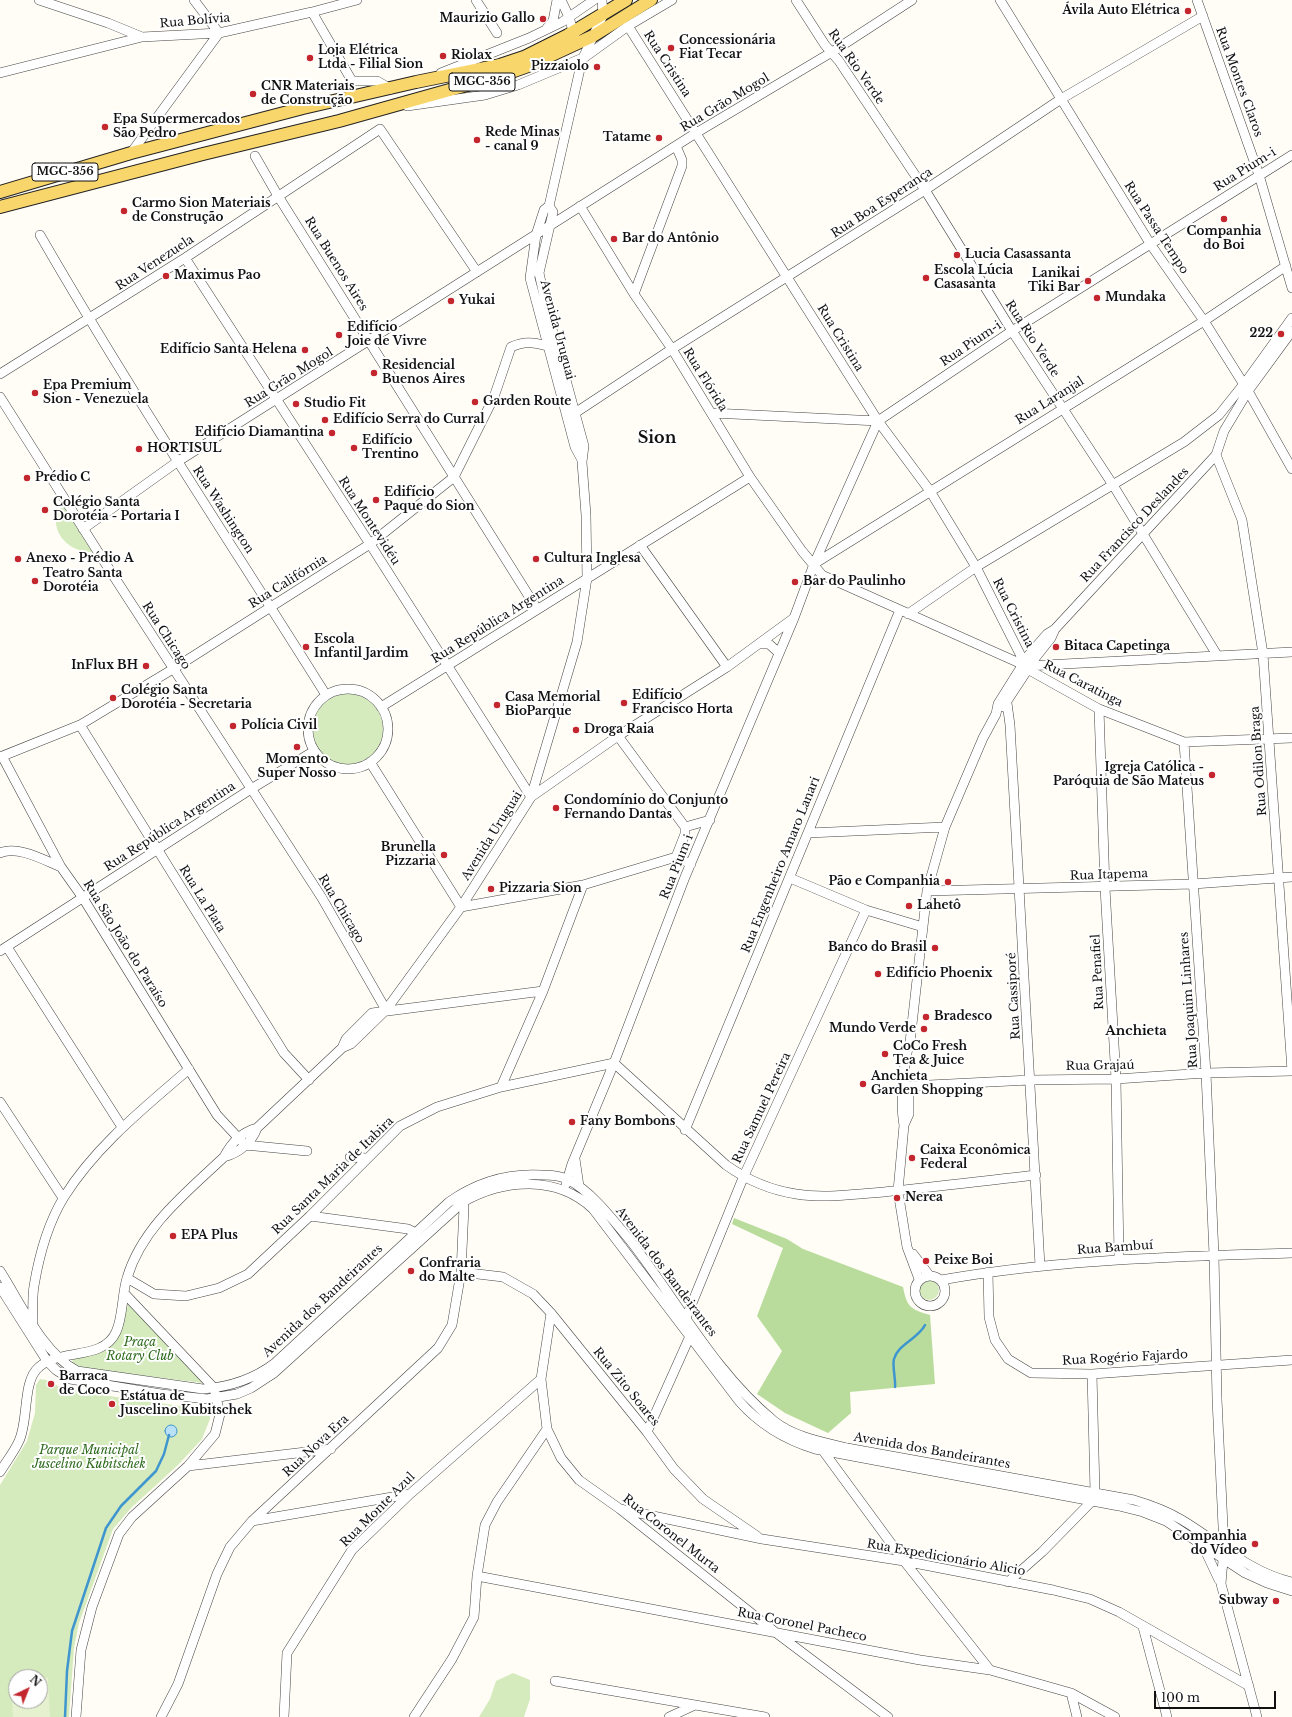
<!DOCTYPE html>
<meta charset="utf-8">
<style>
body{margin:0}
#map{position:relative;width:1292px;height:1717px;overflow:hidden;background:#fffdf5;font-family:"Libre Baskerville",serif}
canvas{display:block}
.north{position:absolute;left:8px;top:1669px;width:40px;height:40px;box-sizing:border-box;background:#fff;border:1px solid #a0a0a0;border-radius:50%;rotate:43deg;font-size:11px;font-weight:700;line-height:16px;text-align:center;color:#111}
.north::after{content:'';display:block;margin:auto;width:14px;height:18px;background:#c4262e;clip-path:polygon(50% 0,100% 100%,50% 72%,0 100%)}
.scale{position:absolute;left:1154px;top:1691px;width:122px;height:18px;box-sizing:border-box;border:2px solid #111;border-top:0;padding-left:5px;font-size:12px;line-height:14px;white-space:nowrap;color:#111;-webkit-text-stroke:3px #fff;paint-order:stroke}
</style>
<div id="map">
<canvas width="1292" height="1717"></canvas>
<div class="north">N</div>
<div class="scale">100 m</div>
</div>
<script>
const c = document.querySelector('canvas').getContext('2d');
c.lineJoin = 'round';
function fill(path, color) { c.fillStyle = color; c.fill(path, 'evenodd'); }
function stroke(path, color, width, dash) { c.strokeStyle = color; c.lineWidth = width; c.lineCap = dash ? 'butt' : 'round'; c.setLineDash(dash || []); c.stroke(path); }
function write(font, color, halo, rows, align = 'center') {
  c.font = font + ' "Libre Baskerville",serif'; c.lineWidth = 4; c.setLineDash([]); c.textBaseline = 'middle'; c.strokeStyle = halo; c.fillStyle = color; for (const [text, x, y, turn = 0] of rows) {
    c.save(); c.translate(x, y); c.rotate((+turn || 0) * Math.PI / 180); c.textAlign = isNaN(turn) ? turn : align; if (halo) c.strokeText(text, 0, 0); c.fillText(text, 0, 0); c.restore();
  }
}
fill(new Path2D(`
 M61 502 92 552C65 552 46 527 61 502Z
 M313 729a35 35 0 1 1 70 0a35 35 0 1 1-70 0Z
 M919 1290a10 10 0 1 1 20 0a10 10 0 1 1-20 0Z
 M128 1304 202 1381V1383L84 1368 72 1363 73 1359 91 1354 124 1322Z
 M40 1379 46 1380 60 1387 102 1395 209 1410 210 1419 202 1439 178 1465 132 1507 113 1529 79 1623 74 1648 69 1717H0V1485L27 1441 35 1413 36 1385ZM16 1677H40V1701H16Z
 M513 1673 530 1680V1699L524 1717H479L490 1699 496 1681Z`), '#d5ebbd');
fill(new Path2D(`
 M734 1218 787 1239 803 1249 903 1287C907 1307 910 1309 930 1315L935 1384 850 1392 851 1413 828 1433 785 1413 757 1394 782 1351 757 1316 783 1248 732 1224Z`), '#b9dc9c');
fill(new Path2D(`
 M40 1678H48L50 1717H13L11 1679H16V1701H40Z`), '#e6f2cf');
const water = new Path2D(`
 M165 1431a6 6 0 1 1 12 0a6 6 0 1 1-12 0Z`);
fill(water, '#b9e0f7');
stroke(water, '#3f96cf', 1);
stroke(new Path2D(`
 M895 1387C896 1380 892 1366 894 1359 898 1344 918 1339 925 1325
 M65 1717 67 1671 72 1631 106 1528 121 1506 156 1471 164 1454 169 1435`), '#3f96cf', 2.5);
const minor = new Path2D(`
 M39 0 108 23 142 37 219 33 312 12 357 0
 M476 0 497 33
 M561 0 569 17 575 38
 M796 0 825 45 839 61 925 190 1012 331 1113 485 1217 655
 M1000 0 1151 245 1204 321 1248 391 1292 469
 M1197 0 1259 175 1292 288
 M312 12 352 81H377L391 89
 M628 26 878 421 930 491 976 567 1026 666
 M547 28 553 21 557 0
 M0 73 142 37
 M441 73 529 38 562 22 594 0
 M407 106 485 95 518 85 585 57 628 26 672 0
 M131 153 219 33 194 0
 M255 156 278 196 537 609
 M580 206 634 294 672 349 750 477 802 551 822 575 1026 666 1031 671 1099 709 1184 742 1292 738
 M40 235C130 391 230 542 326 695
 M185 258 370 544 531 797
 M634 294 682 166V160L676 146
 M0 374 185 258 380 129 477 272
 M1240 390 1292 318
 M0 397 100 555 322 898 386 1010
 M575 413 672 349 925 190 1061 99 1203 16
 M712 413 878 421
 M1216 455 1242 520 1263 654 1292 1071
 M582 460 575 447 530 278 536 235 544 210 549 206 582 60 603 15 602 0
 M83 529 177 462 696 133 832 52 912 0
 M640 545 727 667
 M814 564 1204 321 1286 266
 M908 614 976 567 1184 442 1219 415 1243 385
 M759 644H769L779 653
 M1026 666 1292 652
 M308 729a40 40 0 1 1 80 0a40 40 0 1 1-80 0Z
 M1007 703 1010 725 1040 1266
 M381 707 750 477
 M1003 707 1026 672 1027 657 1047 634 1055 629 1216 455 1224 431 1248 391 1292 331
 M1099 709 1105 888 1116 1079 1119 1258
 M80 725 284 1053 309 1080
 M618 736 685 827V834L676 857
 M1184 742 1206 1073 1214 1255 1217 1399 1224 1548 1221 1584 1257 1717
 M2 756 61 867 83 898 217 1115 245 1145 307 1151
 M0 757 80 725 173 669 370 544 454 477 494 397 511 347C524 341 533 342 547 346
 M370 762 461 907
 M531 797 618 736 727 667 794 618
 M685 827 710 820
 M808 833 945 827
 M0 853C17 845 44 860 61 867
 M790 878 866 910 923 927
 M927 891 1193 884 1292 877
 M461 907 583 885 676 857 691 864
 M7 947 122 1127
 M0 951 251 789 314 751
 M342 1048 351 1044 386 1010 461 907 531 797 577 642 587 578 586 515 582 462 584 446 549 318 539 273 553 212 549 206
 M909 1086 1030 1080 1116 1079 1206 1073 1292 1071
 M501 1087 543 991 583 885
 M909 1092V1114L904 1125 898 1191 907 1247 919 1279
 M0 1102 63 1198
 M904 1125C900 1105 903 1062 910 1042L927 891 945 827 983 738 996 714 998 704 1020 669 1032 662 1051 638 1055 629
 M685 1130 900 610
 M224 1157C239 1153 252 1142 257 1128
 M350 1157 366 1158
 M575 1159 579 1186
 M566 1184 572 1164 614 1063 685 877 794 618 814 564 878 421 1012 331 1292 155
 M310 1216 408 1229 416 1233
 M913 1254 929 1275
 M0 1271C21 1304 43 1353 77 1371L203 1389C229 1387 254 1379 275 1363L449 1202C477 1182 508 1173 542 1175 551 1175 562 1176 569 1180 593 1193 612 1219 629 1239 677 1300 714 1372 774 1421 794 1437 822 1442 847 1448L1134 1500C1151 1505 1167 1511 1182 1520 1219 1542 1250 1573 1292 1582
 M461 1272 503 1277 533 1294 551 1313 647 1432 674 1469 703 1499 757 1536
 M988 1272 989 1317 995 1340 1008 1359 1031 1373 1092 1374 1292 1360
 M915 1291a15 15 0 1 1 30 0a15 15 0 1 1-30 0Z
 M127 1278 154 1294 186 1296 219 1288 248 1274 310 1216 400 1126 437 1107 501 1087 614 1063 726 1165C747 1180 770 1190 796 1194 821 1198 847 1195 872 1193 927 1188 981 1181 1036 1175
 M941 1280C1058 1259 1174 1257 1292 1253
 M0 1287 47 1361 56 1370 70 1379 161 1394 207 1399 237 1394 251 1388 274 1373 463 1202C504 1179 557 1175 593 1209L739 1401C759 1424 786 1440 815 1449L1119 1506 1143 1512 1166 1521 1245 1573 1267 1583 1292 1591
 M551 1313 541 1379 547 1429 561 1458 579 1480 620 1509 775 1632 888 1717
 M686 1318 743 1178 866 910
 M33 1322C33 1311 32 1298 34 1286 39 1256 48 1223 64 1197 96 1146 144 1108 189 1069
 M1092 1374 1095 1492
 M647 1432 690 1336
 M821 1448 904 1561 990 1670
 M188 1466 331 1449
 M0 1472C6 1462 14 1452 19 1441 29 1420 22 1381 39 1367 60 1348 103 1361 116 1332 123 1318 122 1293 127 1278 142 1227 187 1192 224 1157 231 1143 242 1132 257 1128L342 1048 346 1039 372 1013 543 991
 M620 1509 762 1539 904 1561 1053 1590 1090 1599 1119 1612 1249 1686
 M252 1521 410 1494
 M1204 1548 1219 1580
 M477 1576 920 1660 990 1670 1071 1693 1115 1717
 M1008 1582 1042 1552 1092 1501
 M1143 1627 1167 1717
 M555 1681 765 1717
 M1071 1693 1077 1717
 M76 1717 81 1650 92 1607 119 1534 132 1517 188 1466 215 1434 220 1414 214 1388 124 1293
 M161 1717 178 1684 217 1574 230 1547 252 1521 438 1348 452 1325 461 1272 464 1207 461 1199
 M284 1717 287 1653 352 1550 410 1494 541 1379
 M414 1717 452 1659 474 1617 477 1576 485 1525 497 1502 547 1429
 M669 1717 695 1705`);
const major = new Path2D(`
 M0 192 131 153 303 108 416 82 500 65 524 57 568 35 626 0
 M0 207 203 154 339 121 503 75 528 66 593 36 651 0`);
stroke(minor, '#444', 10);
stroke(major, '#222', 14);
stroke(minor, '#fff', 9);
stroke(major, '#f9d66b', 12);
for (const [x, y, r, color] of [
 [1188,11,4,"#c4262e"],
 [543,19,4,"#c4262e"],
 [671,48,4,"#c4262e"],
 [443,56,4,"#c4262e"],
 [310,58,4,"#c4262e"],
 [597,67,4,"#c4262e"],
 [253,94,4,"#c4262e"],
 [105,127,4,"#c4262e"],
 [659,138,4,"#c4262e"],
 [477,140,4,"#c4262e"],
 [124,211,4,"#c4262e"],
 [1224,219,4,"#c4262e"],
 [614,239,4,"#c4262e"],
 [957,255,4,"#c4262e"],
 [166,276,4,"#c4262e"],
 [926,278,4,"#c4262e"],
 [1088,281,4,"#c4262e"],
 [1097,298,4,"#c4262e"],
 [451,301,4,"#c4262e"],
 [1281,334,4,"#c4262e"],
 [339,335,4,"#c4262e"],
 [305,350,4,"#c4262e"],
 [374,373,4,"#c4262e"],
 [35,393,4,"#c4262e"],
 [475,402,4,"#c4262e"],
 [296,404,4,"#c4262e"],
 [325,420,4,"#c4262e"],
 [332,433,4,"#c4262e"],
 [354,448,4,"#c4262e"],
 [139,449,4,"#c4262e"],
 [27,478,4,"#c4262e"],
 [376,500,4,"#c4262e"],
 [45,510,4,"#c4262e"],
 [18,559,4,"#c4262e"],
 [536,559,4,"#c4262e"],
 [35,581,4,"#c4262e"],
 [795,582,4,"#c4262e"],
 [306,647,4,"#c4262e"],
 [1056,647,4,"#c4262e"],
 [146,666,4,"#c4262e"],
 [113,698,4,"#c4262e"],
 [624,703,4,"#c4262e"],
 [497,705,4,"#c4262e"],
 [233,726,4,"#c4262e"],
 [576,730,4,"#c4262e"],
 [297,747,4,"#c4262e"],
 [1212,775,4,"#c4262e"],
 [556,808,4,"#c4262e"],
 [444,855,4,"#c4262e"],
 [948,882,4,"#c4262e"],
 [491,889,4,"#c4262e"],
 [909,906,4,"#c4262e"],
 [935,948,4,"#c4262e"],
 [878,974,4,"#c4262e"],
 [926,1017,4,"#c4262e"],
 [924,1029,4,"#c4262e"],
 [885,1054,4,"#c4262e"],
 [863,1084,4,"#c4262e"],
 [572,1122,4,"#c4262e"],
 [912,1158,4,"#c4262e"],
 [897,1198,4,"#c4262e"],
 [173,1236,4,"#c4262e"],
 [926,1261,4,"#c4262e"],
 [411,1271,4,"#c4262e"],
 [51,1384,4,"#c4262e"],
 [112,1404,4,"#c4262e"],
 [1255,1544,4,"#c4262e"],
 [1276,1601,4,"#c4262e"]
]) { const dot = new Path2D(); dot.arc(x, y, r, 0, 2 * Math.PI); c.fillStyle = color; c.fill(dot); stroke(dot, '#fff', 1.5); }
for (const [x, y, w] of [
 [482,82,66],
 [65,172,66]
]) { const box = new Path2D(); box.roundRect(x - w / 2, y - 9, w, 18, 3); c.fillStyle = '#fff'; c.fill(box); stroke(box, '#111', 1); }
write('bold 11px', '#111', null, [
 ["MGC-356",482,82],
 ["MGC-356",65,172]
]);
write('bold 12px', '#111', '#fff', [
 ["Ávila Auto Elétrica",1180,11,"right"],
 ["Maurizio Gallo",535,19,"right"],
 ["Concessionária",679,41],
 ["Fiat Tecar",679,55],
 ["Loja Elétrica",318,51],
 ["Ltda - Filial Sion",318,65],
 ["Riolax",451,56],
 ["Pizzaiolo",589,67,"right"],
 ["CNR Materiais",261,87],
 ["de Construção",261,101],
 ["Epa Supermercados",113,120],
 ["São Pedro",113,134],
 ["Rede Minas",485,133],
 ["- canal 9",485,147],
 ["Tatame",651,138,"right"],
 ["Carmo Sion Materiais",132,204],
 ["de Construção",132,218],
 ["Companhia",1224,232,"center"],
 ["do Boi",1224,246,"center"],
 ["Bar do Antônio",622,239],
 ["Lucia Casassanta",965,255],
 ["Escola Lúcia",934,271],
 ["Casasanta",934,285],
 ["Lanikai",1080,274,"right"],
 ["Tiki Bar",1080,288,"right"],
 ["Maximus Pao",174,276],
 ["Mundaka",1105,298],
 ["Yukai",459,301],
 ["Edifício",347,328],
 ["Joie de Vivre",347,342],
 ["222",1273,334,"right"],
 ["Edifício Santa Helena",297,350,"right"],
 ["Residencial",382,366],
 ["Buenos Aires",382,380],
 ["Epa Premium",43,386],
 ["Sion - Venezuela",43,400],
 ["Garden Route",483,402],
 ["Studio Fit",304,404],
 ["Edifício Serra do Curral",333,420],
 ["Edifício Diamantina",324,433,"right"],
 ["Edifício",362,441],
 ["Trentino",362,455],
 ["HORTISUL",147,449],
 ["Prédio C",35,478],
 ["Edifício",384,493],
 ["Paque do Sion",384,507],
 ["Colégio Santa",53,503],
 ["Dorotéia - Portaria I",53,517],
 ["Anexo - Prédio A",26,559],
 ["Cultura Inglesa",544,559],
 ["Teatro Santa",43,574],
 ["Dorotéia",43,588],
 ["Bar do Paulinho",803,582],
 ["Escola",314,640],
 ["Infantil Jardim",314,654],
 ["Bitaca Capetinga",1064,647],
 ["InFlux BH",138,666,"right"],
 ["Colégio Santa",121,691],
 ["Dorotéia - Secretaria",121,705],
 ["Edifício",632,696],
 ["Francisco Horta",632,710],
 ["Casa Memorial",505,698],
 ["BioParque",505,712],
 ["Polícia Civil",241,726],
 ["Droga Raia",584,730],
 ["Momento",297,760,"center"],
 ["Super Nosso",297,774,"center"],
 ["Igreja Católica -",1204,768,"right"],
 ["Paróquia de São Mateus",1204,782,"right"],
 ["Condomínio do Conjunto",564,801],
 ["Fernando Dantas",564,815],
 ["Brunella",436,848,"right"],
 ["Pizzaria",436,862,"right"],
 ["Pão e Companhia",940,882,"right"],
 ["Pizzaria Sion",499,889],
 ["Lahetô",917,906],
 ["Banco do Brasil",927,948,"right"],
 ["Edifício Phoenix",886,974],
 ["Bradesco",934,1017],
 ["Mundo Verde",916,1029,"right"],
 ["CoCo Fresh",893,1047],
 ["Tea & Juice",893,1061],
 ["Anchieta",871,1077],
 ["Garden Shopping",871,1091],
 ["Fany Bombons",580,1122],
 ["Caixa Econômica",920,1151],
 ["Federal",920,1165],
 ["Nerea",905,1198],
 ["EPA Plus",181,1236],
 ["Peixe Boi",934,1261],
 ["Confraria",419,1264],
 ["do Malte",419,1278],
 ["Barraca",59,1377],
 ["de Coco",59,1391],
 ["Estátua de",120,1397],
 ["Juscelino Kubitschek",120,1411],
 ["Companhia",1247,1537,"right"],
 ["do Vídeo",1247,1551,"right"],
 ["Subway",1268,1601,"right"]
], 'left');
write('12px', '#111', '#fff', [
 ["Rua Bolívia",195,21,-5],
 ["Rua Cristina",667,64,57],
 ["Rua Rio Verde",856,67,55],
 ["Rua Montes Claros",1239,82,70],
 ["Rua Grão Mogol",725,103,-31],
 ["Rua Pium-i",1245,170,-32],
 ["Rua Boa Esperança",882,203,-33],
 ["Rua Passa Tempo",1156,228,57],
 ["Rua Venezuela",155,263,-33],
 ["Rua Buenos Aires",336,264,58],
 ["Avenida Uruguai",557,330,75],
 ["Rua Cristina",840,338,58],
 ["Rua Rio Verde",1032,339,57],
 ["Rua Pium-i",971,344,-34],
 ["Rua Grão Mogol",289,378,-32],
 ["Rua Flórida",705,380,58],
 ["Rua Laranjal",1050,401,-32],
 ["Rua Washington",223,510,57],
 ["Rua Montevidéu",369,521,57],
 ["Rua Francisco Deslandes",1135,525,-47],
 ["Rua Califórnia",288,582,-32],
 ["Rua Cristina",1013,613,63],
 ["Rua República Argentina",498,620,-32],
 ["Rua Chicago",166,636,57],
 ["Rua Caratinga",1083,684,27],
 ["Rua Odilon Braga",1259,761,-94],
 ["Rua República Argentina",170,827,-33],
 ["Avenida Uruguai",492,836,-58],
 ["Rua Engenheiro Amaro Lanari",781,865,-68],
 ["Rua Pium i",677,867,-68],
 ["Rua Itapema",1109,875,-2],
 ["Rua La Plata",202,899,58],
 ["Rua Chicago",341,909,59],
 ["Rua São João do Paraíso",125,944,58],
 ["Rua Penafiel",1098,972,-93],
 ["Rua Cassiporé",1014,996,-93],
 ["Rua Joaquim Linhares",1189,1000,-94],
 ["Rua Grajaú",1100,1066,-1],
 ["Rua Samuel Pereira",762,1108,-65],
 ["Rua Santa Maria de Itabira",333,1176,-44],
 ["Rua Bambuí",1115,1248,-4],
 ["Avenida dos Bandeirantes",666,1272,53],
 ["Avenida dos Bandeirantes",323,1301,-43],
 ["Rua Rogério Fajardo",1125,1358,-3],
 ["Rua Zito Soares",626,1387,51],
 ["Rua Nova Era",316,1446,-43],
 ["Avenida dos Bandeirantes",932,1451,10],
 ["Rua Monte Azul",378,1510,-45],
 ["Rua Coronel Murta",671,1534,38],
 ["Rua Expedicionário Alicio",946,1558,10],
 ["Rua Coronel Pacheco",802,1625,11]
]);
write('italic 12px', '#2f6b1f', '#fff', [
 ["Praça",140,1343],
 ["Rotary Club",140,1357],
 ["Parque Municipal",89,1451],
 ["Juscelino Kubitschek",89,1465]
]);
write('bold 13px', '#111', '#fff', [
 ["Anchieta",1136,1031]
]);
write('bold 16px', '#111', '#fff', [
 ["Sion",657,438]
]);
</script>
